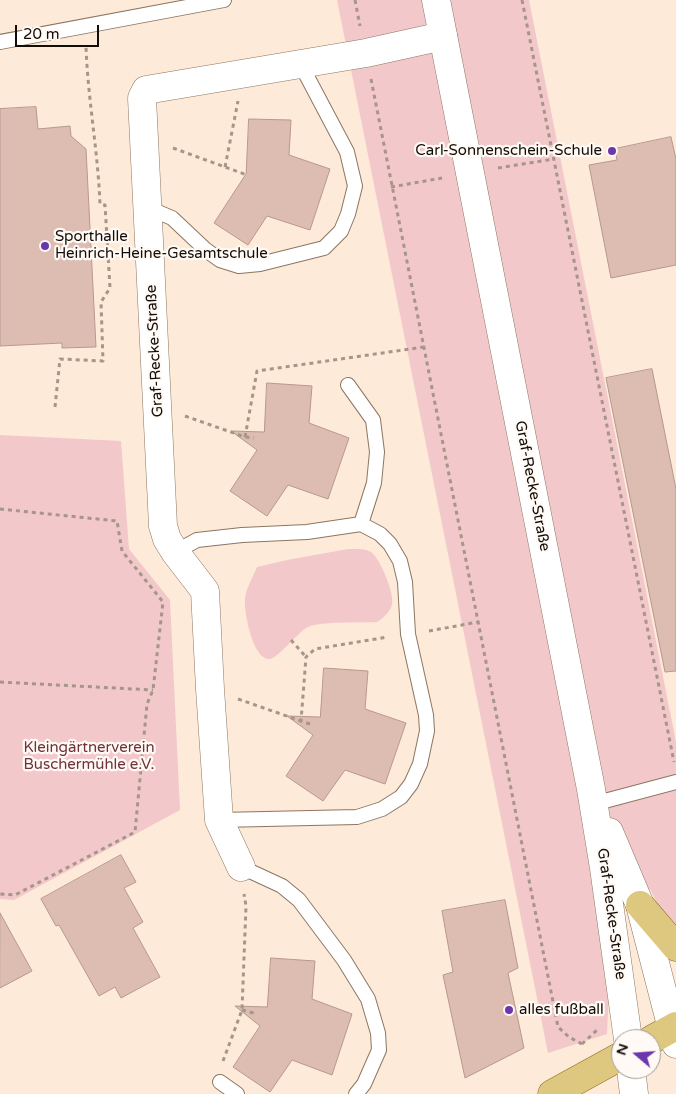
<!DOCTYPE html>
<meta charset="utf-8">
<style>
body{margin:0}
#map{position:relative;width:676px;height:1094px;overflow:hidden;background:#feead8;font-family:"Varela Round",sans-serif}
canvas{display:block}
.north{position:absolute;left:611px;top:1029px;width:50px;height:50px;box-sizing:border-box;background:#fffaf5;border:1px solid #a19b95;border-radius:50%;rotate:288deg;font-size:14px;font-weight:700;line-height:20px;text-align:center;color:#140c06}
.north::after{content:'';display:block;margin:auto;width:18px;height:22px;background:#6c36ac;clip-path:polygon(50% 0,100% 100%,50% 72%,0 100%)}
.scale{position:absolute;left:15px;top:25px;width:84px;height:22px;box-sizing:border-box;border:2px solid #140c06;border-top:0;padding-left:6px;font-size:15px;line-height:18px;white-space:nowrap;color:#140c06;-webkit-text-stroke:4px #fffaf5;paint-order:stroke}
</style>
<div id="map">
<canvas width="676" height="1094"></canvas>
<div class="north">N</div>
<div class="scale">20 m</div>
</div>
<script>
const c = document.querySelector('canvas').getContext('2d');
c.lineJoin = 'round';
function fill(path, color) { c.fillStyle = color; c.fill(path, 'evenodd'); }
function stroke(path, color, width, dash) { c.strokeStyle = color; c.lineWidth = width; c.lineCap = dash ? 'butt' : 'round'; c.setLineDash(dash || []); c.stroke(path); }
function write(font, color, halo, rows, align = 'center') {
  c.font = font + ' "Varela Round",sans-serif'; c.lineWidth = 4.5; c.setLineDash([]); c.textBaseline = 'middle'; c.strokeStyle = halo; c.fillStyle = color; for (const [text, x, y, turn = 0] of rows) {
    c.save(); c.translate(x, y); c.rotate((+turn || 0) * Math.PI / 180); c.textAlign = isNaN(turn) ? turn : align; if (halo) c.strokeText(text, 0, 0); c.fillText(text, 0, 0); c.restore();
  }
}
fill(new Path2D(`
 M337 0H529L676 742V928L659 907 650 889 596 906 609 991 607 1034 548 1053Z
 M0 435 121 441 129 549 170 600 180 810 14 900 0 899Z
 M348 549C356 549 364 548 371 552 380 558 395 594 392 605 390 612 383 618 377 622 361 623 321 621 308 627 297 633 278 658 270 659 253 661 244 613 245 600 245 590 253 577 257 567L287 560Z`), '#f3c8ca');
const building = new Path2D(`
 M36 107 38 129 70 126 71 136 86 149 96 347 62 348V343L0 346V109Z
 M249 119 291 120 289 155 330 169 310 230 267 216 248 245 214 223 246 174Z
 M671 137 676 159V265L611 278 589 165 617 160 615 149Z
 M652 369 676 489V671L665 672 606 378Z
 M267 383 312 386 309 423 349 438 328 499 288 485 267 516 230 491 257 450 231 431 264 432Z
 M324 668 368 671 365 709 406 723 385 784 345 770 323 801 286 776 313 735 287 716 320 717Z
 M121 855 136 882 124 888 143 922 133 928 160 977 121 998 115 987 99 996 59 925 56 926 41 899Z
 M505 900 518 968 508 973 524 1048 465 1078 443 975 453 972 442 911Z
 M0 913 32 971 0 988Z
 M271 958 315 961 312 999 352 1014 332 1075 292 1060 270 1092 233 1067 260 1026 235 1006 267 1007Z`);
fill(building, '#ddbdb2');
stroke(building, '#b7988e', 1);
const service = new Path2D(`
 M0 42 224 0
 M146 207 172 218 206 250 220 260 239 266 260 264 324 248 341 231 348 214 355 186 347 152 301 65
 M348 385 373 420 377 452 374 483 361 524
 M175 552 197 540 242 535 307 532 361 524 380 534 390 544 400 561 405 582 408 634 426 715 427 731 420 764 411 784 401 797 382 809 357 817 219 820
 M597 803 676 782
 M241 867 282 886 299 900 344 960 368 999 378 1033 379 1050 364 1084 356 1094
 M220 1082 237 1094`);
const minor = new Path2D(`
 M241 867 219 820 210 689 205 591 175 552 167 539 163 526 142 98 146 90 366 53 443 36`);
const tertiary = new Path2D(`
 M436 0 591 789 604 868 628 1039
 M609 832 640 905 676 1044
 M631 1069 634 1094`);
const primary = new Path2D(`
 M640 905 676 947
 M651 1040 676 1026
 M552 1094 621 1056`);
stroke(service, '#8c7662', 16);
stroke(minor, '#8c7662', 29);
stroke(tertiary, '#8c7662', 29);
stroke(primary, '#896d1d', 29);
stroke(new Path2D(`
 M355 0 360 26
 M522 0 674 762
 M371 79 558 1027 569 1037 582 1044
 M173 148 247 175
 M225 167 238 101
 M498 168 554 159
 M391 187 442 178
 M55 407 60 359 103 361 101 302 110 288 105 205 100 204C98 152 88 100 86 47
 M185 416 245 437 254 438
 M245 437 257 371 424 347
 M0 509 117 521 122 551 163 602 153 690 147 704 135 832 15 895 0 894
 M429 631 478 622
 M291 640 306 657
 M0 682 153 690
 M238 699 301 721
 M310 724 301 721 306 657 315 649 388 637
 M242 1010 257 1014
 M582 1044 598 1029
 M223 1061 242 1010 246 906 244 894`), '#a59688', 3, [4, 4]);
stroke(service, '#fff', 14);
stroke(minor, '#fff', 28);
stroke(tertiary, '#fff', 28);
stroke(primary, '#dec77f', 28);
for (const [x, y, r, color] of [
 [612,151,5,"#6c36ac"],
 [45,246,5,"#6c36ac"],
 [509,1010,5,"#6c36ac"]
]) { const dot = new Path2D(); dot.arc(x, y, r, 0, 2 * Math.PI); c.fillStyle = color; c.fill(dot); stroke(dot, '#fffaf5', 2); }
write('15px', '#140c06', '#fffaf5', [
 ["Carl-Sonnenschein-Schule",602,151,"right"],
 ["Sporthalle",55,237],
 ["Heinrich-Heine-Gesamtschule",55,254],
 ["alles fußball",519,1010]
], 'left');
write('15px', '#140c06', '#fffaf5', [
 ["Graf-Recke-Straße",155,351,-93],
 ["Graf-Recke-Straße",532,486,79],
 ["Graf-Recke-Straße",611,914,82]
]);
write('15px', '#703138', '#fffaf5', [
 ["Kleingärtnerverein",89,748],
 ["Buschermühle e.V.",89,765]
]);
</script>
